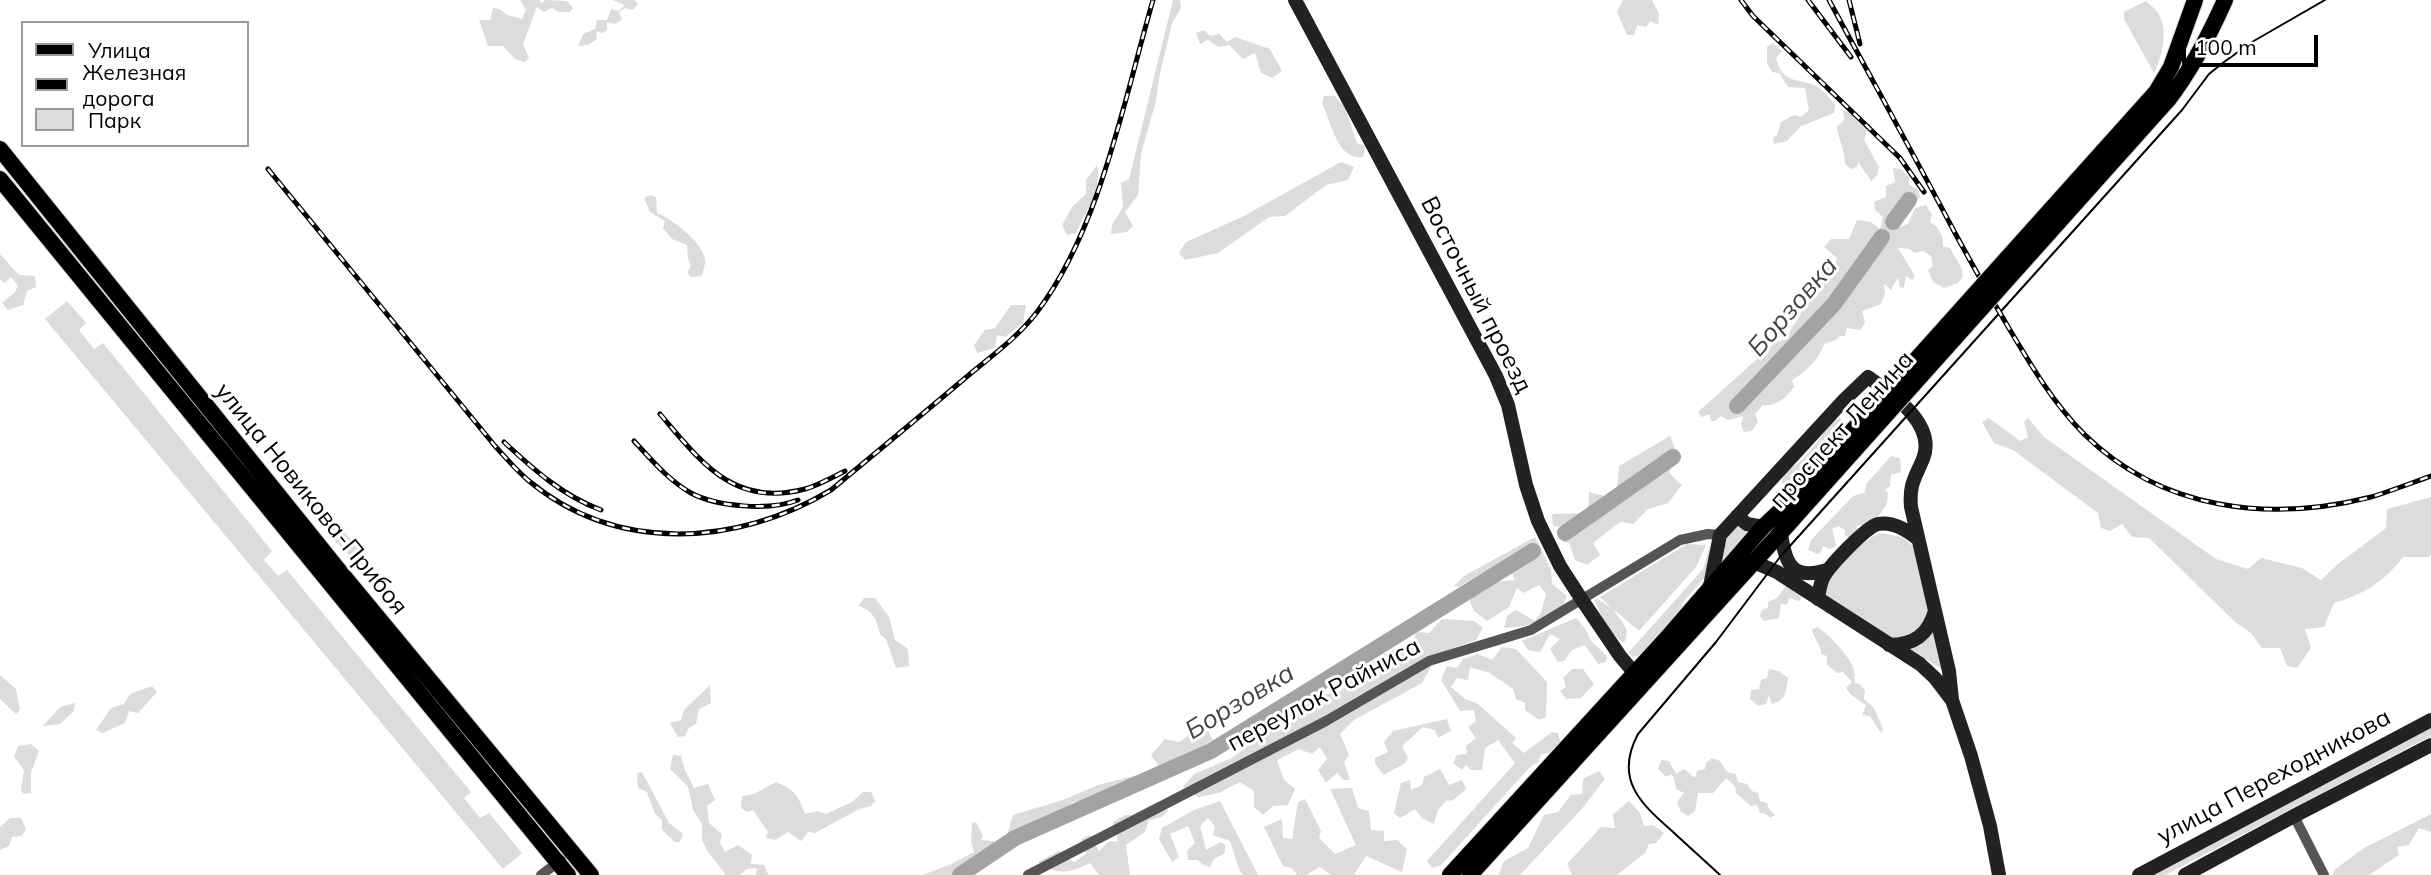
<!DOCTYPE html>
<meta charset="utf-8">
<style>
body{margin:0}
#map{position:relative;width:2431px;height:875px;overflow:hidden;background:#fff;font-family:Mulish,sans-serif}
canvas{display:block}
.legend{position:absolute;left:21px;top:21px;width:228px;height:126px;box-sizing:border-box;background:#fff;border:2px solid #999;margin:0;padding:9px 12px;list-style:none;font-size:21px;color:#000}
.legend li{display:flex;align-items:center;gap:14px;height:35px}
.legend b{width:35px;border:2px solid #999}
.scale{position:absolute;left:2182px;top:35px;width:136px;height:32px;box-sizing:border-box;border:4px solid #000;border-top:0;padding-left:9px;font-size:21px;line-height:24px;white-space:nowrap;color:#000;-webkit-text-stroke:5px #fff;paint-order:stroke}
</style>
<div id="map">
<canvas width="2431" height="875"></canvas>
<ul class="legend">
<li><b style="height:9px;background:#000"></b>Улица</li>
<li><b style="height:9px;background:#000"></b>Железная дорога</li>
<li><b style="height:19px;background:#dcdcdc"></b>Парк</li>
</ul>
<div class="scale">100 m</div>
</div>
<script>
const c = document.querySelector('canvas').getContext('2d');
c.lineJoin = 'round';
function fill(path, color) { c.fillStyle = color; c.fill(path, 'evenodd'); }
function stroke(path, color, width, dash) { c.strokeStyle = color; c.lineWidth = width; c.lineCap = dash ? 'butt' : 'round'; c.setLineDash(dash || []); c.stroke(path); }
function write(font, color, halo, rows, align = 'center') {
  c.font = font + ' Mulish,sans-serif'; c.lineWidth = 6; c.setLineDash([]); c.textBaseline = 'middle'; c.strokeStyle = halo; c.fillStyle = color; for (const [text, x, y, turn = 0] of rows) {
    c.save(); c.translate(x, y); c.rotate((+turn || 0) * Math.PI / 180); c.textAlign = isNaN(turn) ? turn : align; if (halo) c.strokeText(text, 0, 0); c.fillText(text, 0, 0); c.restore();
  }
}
fill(new Path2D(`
 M520 0H539L542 3 545 0 567 1 573 8 570 12H559L552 8 544 12 537 7 523 44 529 58 524 62 515 59 503 46H488L479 20H490L493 8 500 9 507 15 522 19 526 10Z
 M613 0H635L638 4 633 10 625 8 619 12 622 20 615 24 607 22V30L602 33 596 31 597 39 588 45 578 46 583 34 595 29 597 20H607L611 9 619 11 625 5Z
 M1173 0H1180L1181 8 1172 23 1159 78 1156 101 1141 154 1138 195 1125 212 1133 226 1127 232 1111 234 1112 225 1123 207 1121 183 1129 179Z
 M1623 0H1652L1659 14 1658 25 1650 21 1646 27 1637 25 1634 35H1627L1617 12Z
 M2146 1C2150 5 2156 9 2158 13 2169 30 2162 57 2154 73L2124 19V12Z
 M1204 30 1210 36 1219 34 1227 42 1235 37 1270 49 1282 71 1272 78 1261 73 1255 53 1243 59 1229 45 1219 47 1208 40 1200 44 1196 33Z
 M1772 43 1782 51 1776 58C1782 83 1795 78 1814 85 1822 88 1829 98 1835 104L1834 113 1801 126 1787 141 1774 144 1773 138 1777 135 1781 122 1794 115 1801 117 1809 110 1805 88 1788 87 1779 73 1772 72 1767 63V47Z
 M1324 96H1335L1345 108 1357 143 1365 146 1363 157C1336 160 1332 122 1322 104Z
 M1843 110 1849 112 1867 131 1864 140 1879 167 1877 175 1871 181 1858 162 1857 167 1851 169 1845 164C1845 150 1839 141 1837 127L1844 120Z
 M1341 162 1354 167 1348 180 1326 185 1285 216 1269 217 1218 253 1185 260 1179 253 1186 242 1242 217Z
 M1097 165C1103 188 1085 213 1076 233L1067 235 1062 225 1072 207 1086 194V180Z
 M1893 168 1901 169 1909 177V185L1918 190 1920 197 1918 200H1913L1907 206 1898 205 1897 213 1893 216 1900 227 1908 224 1915 208 1926 205 1932 215 1930 222C1939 227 1944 236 1943 246L1950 248 1961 267 1963 276 1958 283 1944 288 1933 282 1928 270 1933 266 1931 256 1923 251 1914 253 1909 249 1898 248 1915 276 1912 280 1906 276 1904 288 1900 287 1898 277 1891 290 1884 284 1885 293 1881 304 1862 311 1865 323 1860 330 1847 328 1845 336H1839L1836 340 1824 344C1820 358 1805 373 1792 380L1794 387C1785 398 1777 407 1763 405L1755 414 1758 422 1752 431 1744 432 1741 425 1743 416 1728 420 1721 416 1715 421H1711L1710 414 1701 417 1698 412 1776 342 1787 339C1790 330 1793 326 1798 319 1808 302 1808 282 1820 266L1834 268 1837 258 1824 247 1831 239H1849L1857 220 1871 222 1880 229 1883 217 1875 210 1874 202 1886 197V186L1895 182Z
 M650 195 656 197 657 213C671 218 703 243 705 259 706 263 703 271 702 276L691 277 687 272 691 266 688 258 687 245 672 239 663 228 665 221 650 212 644 198Z
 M0 254 19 275 35 276 36 287 27 291 23 305 8 310 2 303 15 292 18 286 11 277 5 283 0 280Z
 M67 301 86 323 79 330 94 349 103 343 272 551 264 560 278 576 287 570 471 792 464 798 480 818 489 813 522 853 503 869 45 319Z
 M1011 305H1026L1023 323 1005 337 997 335 995 348 977 353 974 345 985 330 995 328Z
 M1840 418 1843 422C1839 428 1827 442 1822 445L1820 451 1815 452C1811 465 1796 476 1786 486L1781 482 1787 469C1799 468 1825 434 1829 423Z
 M1989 418 2020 441 2028 437 2024 422 2028 418 2044 437 2216 559 2248 569 2261 558 2302 568 2321 580 2338 564 2386 528 2387 509 2431 497V554L2429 557H2403C2385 581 2363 595 2334 603L2324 627 2305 629 2311 648 2297 668 2287 666 2280 648H2262L2251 633 2235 622 2149 538 2132 537 2122 524 2110 531 2101 528 2098 513 2013 450 1994 443 1982 422Z
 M1670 436C1677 450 1676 459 1669 473L1682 485 1668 503 1648 509 1633 524 1620 522 1593 543 1600 555 1587 565 1575 560 1569 543 1563 542 1560 527 1553 526 1552 514 1588 513 1589 492 1605 496 1617 489 1619 466Z
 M1891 456 1900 458 1901 472 1891 475 1890 486 1885 490 1888 493 1887 504 1876 520 1871 519 1865 526 1857 525 1854 536 1850 538 1845 535V530L1838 526 1832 529 1836 546 1830 549 1823 546 1821 552 1818 554 1808 550 1811 540 1853 496 1864 493 1867 483Z
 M1738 522 1745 530 1750 532 1716 572 1723 542Z
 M334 532H344L364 553 366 570 363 571 355 556 351 557 334 540Z
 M1881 533 1902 537 1915 548 1929 612 1922 631 1894 640 1826 597C1825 590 1826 581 1830 576 1838 564 1868 536 1881 533Z
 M1535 537 1551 569 1552 584 1567 596C1559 620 1527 627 1504 628L1507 616 1516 610 1535 621 1541 612 1546 594 1539 585 1523 593 1517 588 1509 607 1487 621 1474 611 1468 596 1494 582 1515 580 1506 560 1458 587 1454 586 1464 576Z
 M1687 544 1706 545 1696 567 1639 631 1613 609C1620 621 1632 628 1624 643 1610 635 1601 614 1594 600L1598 599 1612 609 1600 597Z
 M1710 546 1707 575 1683 602 1675 619 1643 654 1632 657 1629 652 1703 569Z
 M1786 586 1804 595 1799 601 1789 598 1787 605 1781 604 1779 618 1764 621 1760 616 1762 610 1768 608V602L1777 598Z
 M864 598H875L889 617 895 640 908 649 909 666 896 668 886 639 880 634C877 620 873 610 858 606Z
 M1576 618 1585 628 1591 641 1607 656 1606 662 1598 664 1585 645 1572 650 1564 661 1558 662 1550 649 1560 639 1550 634 1540 652 1528 650 1522 641Z
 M1442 619 1474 621 1483 628 1476 640 1438 654 1422 683 1354 720 1340 734 1349 755 1344 762 1350 780H1344L1337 773 1326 783 1318 770 1327 759 1320 747 1312 754 1299 749 1277 760 1284 780 1295 789 1288 805 1273 806 1263 815 1254 807V791L1240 782 1219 793 1198 797 1183 787 1194 774 1232 758 1314 697 1341 691 1353 672 1394 649 1410 646 1417 632 1429 633Z
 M1817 627C1828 633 1846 653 1852 665 1855 670 1854 677 1855 683L1860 684 1865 690 1864 699 1874 708 1883 729 1881 733 1870 716 1862 715 1866 705 1850 694 1846 688 1852 682 1843 672 1837 673 1827 665V656L1821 654C1821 644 1814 639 1812 630Z
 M1934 628 1944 670 1907 648Z
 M1502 647 1516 649 1547 682 1546 717 1539 720 1525 710V703L1516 699 1513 689 1490 673 1470 667 1468 680 1457 678 1451 687 1465 699 1478 704 1516 738 1512 743 1524 753 1552 732 1558 733 1561 744 1553 753 1541 754 1538 762 1530 767 1441 865 1432 868 1427 861 1515 763 1498 740 1485 748 1482 770H1471L1466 765 1462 770 1453 763 1457 755 1467 754 1466 746 1476 738 1468 727 1476 721 1474 710 1460 711 1441 680 1447 666 1457 668 1463 659 1478 654 1492 660Z
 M1572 669H1583L1594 684 1581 698 1566 699 1560 691 1566 687 1563 678Z
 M1769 669 1779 671 1788 678C1786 691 1786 701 1772 704L1769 695 1766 704 1758 706 1750 699 1751 690 1759 689 1761 680 1767 678Z
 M0 675 16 689 20 710 16 714 0 699Z
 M710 685 711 703 699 709 696 724 689 728 685 736 678 737 670 723 681 720 684 710Z
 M152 686 157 692 138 713 129 711 125 723 103 733 96 730 111 708 124 704 130 694Z
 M75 703 74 711 60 724 43 726 60 707Z
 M1447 719 1451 731 1438 738 1435 730 1423 727 1402 746 1408 758 1404 764 1383 775 1375 763V758L1388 752 1384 742 1393 731Z
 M2431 727V736L2165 875H2149Z
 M1198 729 1208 731 1213 740 1178 761 1167 779 1146 783 1132 781 1119 794 1097 795 1089 801 1073 802 1059 814 1028 826 1020 834 1007 835 1013 815 1063 800 1098 785 1161 769 1151 755 1165 739 1179 742Z
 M31 744 39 751 31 773V793L23 794 21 790 24 770 14 757 18 746Z
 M673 755 681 756 685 770 694 788 708 784 715 800 707 806 709 823 722 834 720 843 725 852 738 845 752 855 751 864 764 865 768 875H756L757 868 747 869 740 875H726L708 852 702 840V824L693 810 688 787 670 769Z
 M1712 758 1720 761 1727 772 1736 774 1738 782 1747 784 1752 791 1758 793 1760 801 1767 803 1769 809 1775 815 1770 818 1766 814 1760 813 1757 805 1751 806 1736 793 1735 786 1726 778 1713 793H1698L1695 811 1688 816 1681 812 1677 802 1684 793 1676 789 1674 778 1671 774 1666 777 1658 769 1661 760 1669 761 1676 774 1684 769 1695 778 1697 771 1705 769 1706 763Z
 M1440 769 1449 785 1462 780 1466 789 1453 800 1446 801 1438 810 1434 824 1422 818 1415 809 1400 818 1394 813 1401 783 1410 780 1411 790 1422 785 1424 777Z
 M1599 771 1605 779 1580 811 1520 875H1499L1504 861 1528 848 1544 815 1558 812 1571 795 1582 794 1583 779Z
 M642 772 669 823 683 834 680 842H675L662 830V820L655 814 647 792 638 788 637 773Z
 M776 782C796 791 797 794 805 814L818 811 826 814 852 802 863 792H871L875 801 871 806 859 809 815 833 808 832 801 841 788 832 775 840 766 838 768 832 753 810 747 812 741 808 742 796 754 794Z
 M1352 788 1358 808 1369 811 1371 830 1384 831V841L1397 840 1407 849 1402 872 1366 856 1354 875H1331L1320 867 1306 875H1297L1292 868 1283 866 1264 827 1282 819 1283 838 1292 839 1298 802 1305 799 1321 831 1319 838 1335 854 1356 845 1330 789Z
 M1220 801 1258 875H1243L1239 869 1230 841 1213 835 1215 826 1208 818 1200 826 1206 850 1221 842 1225 845V853L1214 859 1210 867 1203 865 1198 860H1188L1187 851 1195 843 1188 826 1170 834 1179 857 1172 862 1159 839 1162 828 1194 810Z
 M1629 801 1640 813 1644 826 1653 825 1664 833 1656 843 1649 844 1645 853 1617 875H1572L1567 864 1601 827 1615 828 1613 814Z
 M1157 802 1168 811 1162 817 1149 820 1145 832 1126 845 1130 875H1099L1090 863C1068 874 1057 875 1038 862L1059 851 1074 862 1086 854 1081 839 1090 835 1099 851 1108 842 1118 841 1113 822 1125 815H1132Z
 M2431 814V832L2419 828 2409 845 2397 847 2399 855 2369 875H2333L2334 870 2364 848Z
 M10 818H21L26 829 22 836 12 837 9 846 0 850V827Z
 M976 822 983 836 981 840 994 841 995 848 952 875H923L951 864 974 852 971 842 972 823Z`), '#dcdcdc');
stroke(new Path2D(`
 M1893 222 1909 200
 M1737 406 1834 304 1882 237
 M1565 533 1673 457
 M960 875 1015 838 1211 751 1533 551`), '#a3a3a3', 16);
const primary = new Path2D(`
 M2156 92 2171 67 2195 0
 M2168 100C2192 69 2209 36 2225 0
 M0 149 337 568 591 875
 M0 179 568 875
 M1450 875 1666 639 1763 527 1781 510
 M1470 875 1793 519`);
stroke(primary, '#dbdbdb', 18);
stroke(new Path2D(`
 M2294 816 2324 875
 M541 875 561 860
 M1028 875 1326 721 1429 661 1531 630 1680 540 1708 534 1720 535`), '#555', 10);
stroke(new Path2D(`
 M1295 0 1496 376 1508 405 1526 485 1538 521 1560 566 1582 600 1620 656 1641 681
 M1737 516 1747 524 1763 527
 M1781 533C1785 564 1792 581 1827 570
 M1754 562 1777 572 1920 664 1935 678 1951 699
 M1709 591 1720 535 1844 400 1868 377C1892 394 1937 424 1923 459 1915 478 1909 484 1911 507L1949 671 1952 700 1971 756 1990 826 1999 875
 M1818 599C1819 592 1820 584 1823 578 1828 567 1866 527 1878 524 1892 521 1907 530 1918 539
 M1889 645C1914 645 1928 635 1935 611
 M2139 875 2431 720
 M2185 875 2294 816 2431 745`), '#222', 14);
stroke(primary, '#000', 16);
stroke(new Path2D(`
 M1720 875C1704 860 1688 846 1672 831 1640 803 1614 779 1638 734L1716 642 1780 557 2182 110 2209 74 2224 62 2252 42 2325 0`), '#000', 2);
const rail = new Path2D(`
 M1741 0 1753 16 1900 158 1924 192
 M1808 0 1851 57
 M1829 0C1871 78 1914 155 1955 233 1973 266 1991 298 2010 330 2032 367 2054 404 2084 434 2161 510 2269 523 2371 497 2391 491 2411 483 2431 476
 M1849 0 1860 44
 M268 169 495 446C506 458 517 471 529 481 617 554 738 546 831 490 878 451 924 413 970 374 993 355 1019 336 1037 312 1100 229 1124 100 1153 0
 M660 414C701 462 734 508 805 489 819 485 833 477 845 471
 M634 441C651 459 668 480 691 493 717 507 770 511 798 500
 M504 442C533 469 563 496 601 510`);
stroke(rail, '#000', 5);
stroke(rail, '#fff', 2.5, [8]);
const primaryBridge = new Path2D(`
 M1781 510 2156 92
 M1793 519 2168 100`);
stroke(primaryBridge, '#dbdbdb', 18, []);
stroke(primaryBridge, '#000', 16);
write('24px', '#000', '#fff', [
 ["Восточный проезд",1476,295,63],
 ["проспект Ленина",1842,430,-48],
 ["улица Новикова-Прибоя",311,499,51],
 ["переулок Райниса",1324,695,-28],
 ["улица Переходникова",2274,777,-28]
]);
write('italic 26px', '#444', '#fff', [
 ["Борзовка",1793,307,-49],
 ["Борзовка",1240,702,-31]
]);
</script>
